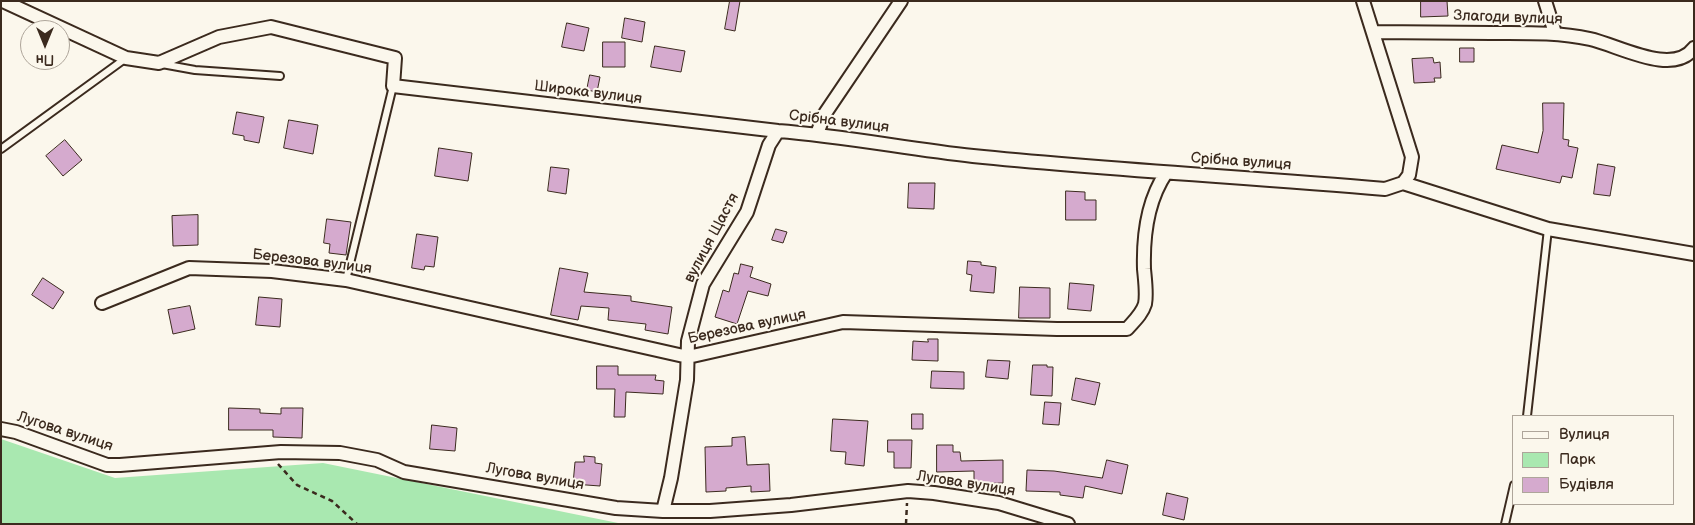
<!DOCTYPE html>
<meta charset="utf-8">
<style>
body{margin:0}
#map{position:relative;width:1695px;height:525px;overflow:hidden;background:#fbf7ec;font-family:"Balsamiq Sans",sans-serif}
canvas{display:block}
.frame{position:absolute;inset:0;border:2px solid #3b2a1e;pointer-events:none}
.legend{position:absolute;left:1512px;top:415px;width:162px;height:90px;box-sizing:border-box;background:#fbf7ec;border:1px solid #aea59a;margin:0;padding:6px 9px;list-style:none;font-size:15px;color:#3b2a1e}
.legend li{display:flex;align-items:center;gap:10px;height:25px}
.legend b{width:25px;border:1px solid #aea59a}
.north{position:absolute;left:20px;top:20px;width:50px;height:50px;box-sizing:border-box;background:#fbf7ec;border:1px solid #aea59a;border-radius:50%;rotate:180deg;font-size:14px;font-weight:700;line-height:20px;text-align:center;color:#3b2a1e}
.north::after{content:'';display:block;margin:auto;width:18px;height:22px;background:#3b2a1e;clip-path:polygon(50% 0,100% 100%,50% 72%,0 100%)}
</style>
<div id="map">
<canvas width="1695" height="525"></canvas>
<div class="frame"></div>
<ul class="legend">
<li><b style="height:6px;background:#fbf7ec"></b>Вулиця</li>
<li><b style="height:14px;background:#a9e8b0"></b>Парк</li>
<li><b style="height:14px;background:#d5aace"></b>Будівля</li>
</ul>
<div class="north">Пн</div>
</div>
<script>
const c = document.querySelector('canvas').getContext('2d');
c.lineJoin = 'round';
function fill(path, color) { c.fillStyle = color; c.fill(path, 'evenodd'); }
function stroke(path, color, width, dash) { c.strokeStyle = color; c.lineWidth = width; c.lineCap = dash ? 'butt' : 'round'; c.setLineDash(dash || []); c.stroke(path); }
function write(font, color, halo, rows, align = 'center') {
  c.font = font + ' "Balsamiq Sans",sans-serif'; c.lineWidth = 4; c.setLineDash([]); c.textBaseline = 'middle'; c.strokeStyle = halo; c.fillStyle = color; for (const [text, x, y, turn = 0] of rows) {
    c.save(); c.translate(x, y); c.rotate((+turn || 0) * Math.PI / 180); c.textAlign = isNaN(turn) ? turn : align; if (halo) c.strokeText(text, 0, 0); c.fillText(text, 0, 0); c.restore();
  }
}
fill(new Path2D(`
 M1 439 115 478 323 463 623 524H1Z`), '#a9e8b0');
const building = new Path2D(`
 M730 1H740L735 31 725 29Z
 M1421 1H1447L1448 16 1421 17Z
 M625 18 645 22 642 42 622 38Z
 M567 23 589 28 584 51 562 47Z
 M603 42H625V67H603Z
 M655 46 685 51 681 72 651 67Z
 M1460 48H1474V62H1460Z
 M1433 58 1434 63 1440 62 1441 78H1434L1435 82 1414 83 1412 59Z
 M590 75 600 77 597 92 587 90Z
 M1543 103H1564L1563 139 1569 140 1568 146 1578 148 1572 178 1562 176 1560 183 1496 169 1502 145 1538 153 1543 131Z
 M237 112 264 117 259 143 244 140V136L233 134Z
 M289 120 318 125 313 154 284 148Z
 M65 140 82 160 63 176 46 156Z
 M439 148 472 153 468 181 435 176Z
 M1598 164 1615 167 1610 196 1594 194Z
 M551 167 569 169 566 194 548 191Z
 M909 183H935L934 209 908 208Z
 M1066 191 1085 192V200H1096V220H1066Z
 M198 215V245L173 246 172 216Z
 M327 219 351 222 346 255 329 253 330 244 324 243Z
 M776 229 787 232 783 243 772 240Z
 M417 234 438 237 434 267 425 266 424 270 412 268Z
 M968 261 981 262V265L996 267 994 293 970 291 972 275 967 274Z
 M741 264 753 267 750 277 771 284 768 296 748 291 737 324 715 317 723 290 729 292 734 273 738 274Z
 M560 268 588 273 584 292 631 296V301L672 307 668 334 645 330 646 324 608 320 609 308 581 306 578 320 551 315Z
 M43 278 64 292 53 309 32 295Z
 M1070 283 1094 285 1091 311 1068 309Z
 M1020 287 1050 288V318H1019Z
 M259 297 282 299 280 327 256 325Z
 M190 306 195 329 173 334 168 310Z
 M928 339H938V361L912 360 913 341 928 342Z
 M988 360 1010 361 1008 379 986 377Z
 M1033 365H1047V367H1053L1052 396 1031 395Z
 M597 366H618V375H656L655 380 664 381 663 394 626 392 625 417H614L615 389H597Z
 M932 371 964 372V389L931 388Z
 M1076 378 1100 383 1095 405 1072 400Z
 M1045 402 1061 403 1059 425 1043 424Z
 M229 408 260 409V413L281 414V408H303L302 438 273 437V430H229Z
 M912 414H923V429H912Z
 M833 419 868 421 864 466 845 464 846 452 831 451Z
 M432 425 457 428 455 451 430 449Z
 M745 437 747 465 769 464 770 491 751 492V486L726 488V491L706 492 705 447 732 446V438Z
 M888 440H912L911 468H894V452H888Z
 M937 445H953V452H960L961 461 1003 460V483L974 484V471L937 472Z
 M584 456 595 457V463L602 464 600 486 573 484 575 462H584Z
 M1107 460 1128 465 1122 494 1085 486 1083 498 1060 495V492L1026 491 1027 470 1054 471 1102 478Z
 M1167 493 1188 498 1184 520 1163 515Z`);
fill(building, '#d5aace');
stroke(building, '#3b2a1e', 1);
const lane = new Path2D(`
 M162 64 195 70 280 76
 M1 149 126 58
 M346 280 393 86
 M1527 416 1548 229
 M1505 524 1514 485`);
const street = new Path2D(`
 M3 1 126 58 159 63 219 37 271 27 395 58 393 86 778 131C844 136 908 149 973 156 1110 170 1248 177 1385 189L1403 183 1548 229 1694 254
 M1363 1 1412 157 1409 175 1403 183
 M1545 1 1555 33
 M1373 32C1412 32 1452 33 1491 33 1525 33 1558 32 1590 39 1618 45 1673 77 1694 48
 M817 134 824 115 901 1
 M102 303 189 268 272 271 346 280 688 357 843 322 1057 329H1127C1134 321 1142 314 1145 304 1147 294 1145 280 1144 269 1143 236 1147 201 1166 173
 M1 429 16 432 107 465H120L281 452 340 453 377 460 404 472 616 508 663 511H710L791 505 908 491 934 493 999 503 1068 524
 M663 511 671 478 687 380 688 341 703 284 747 212 769 145 778 131`);
stroke(lane, '#3b2a1e', 10);
stroke(street, '#3b2a1e', 16);
stroke(new Path2D(`
 M278 464 297 485 332 501 357 524
 M906 524 907 503`), '#3b2a1e', 2.5, [5, 4]);
stroke(lane, '#fbf7ec', 6);
stroke(street, '#fbf7ec', 12);
write('15px', '#3b2a1e', '#fbf7ec', [
 ["Злагоди вулиця",1508,18,2],
 ["Широка вулиця",588,93,7],
 ["Срібна вулиця",839,122,7],
 ["Срібна вулиця",1241,162,4],
 ["вулиця Щастя",712,238,-62],
 ["Березова вулиця",312,262,7],
 ["Березова вулиця",747,327,-12],
 ["Лугова вулиця",65,432,18],
 ["Лугова вулиця",535,477,10],
 ["Лугова вулиця",966,484,9]
]);
</script>
